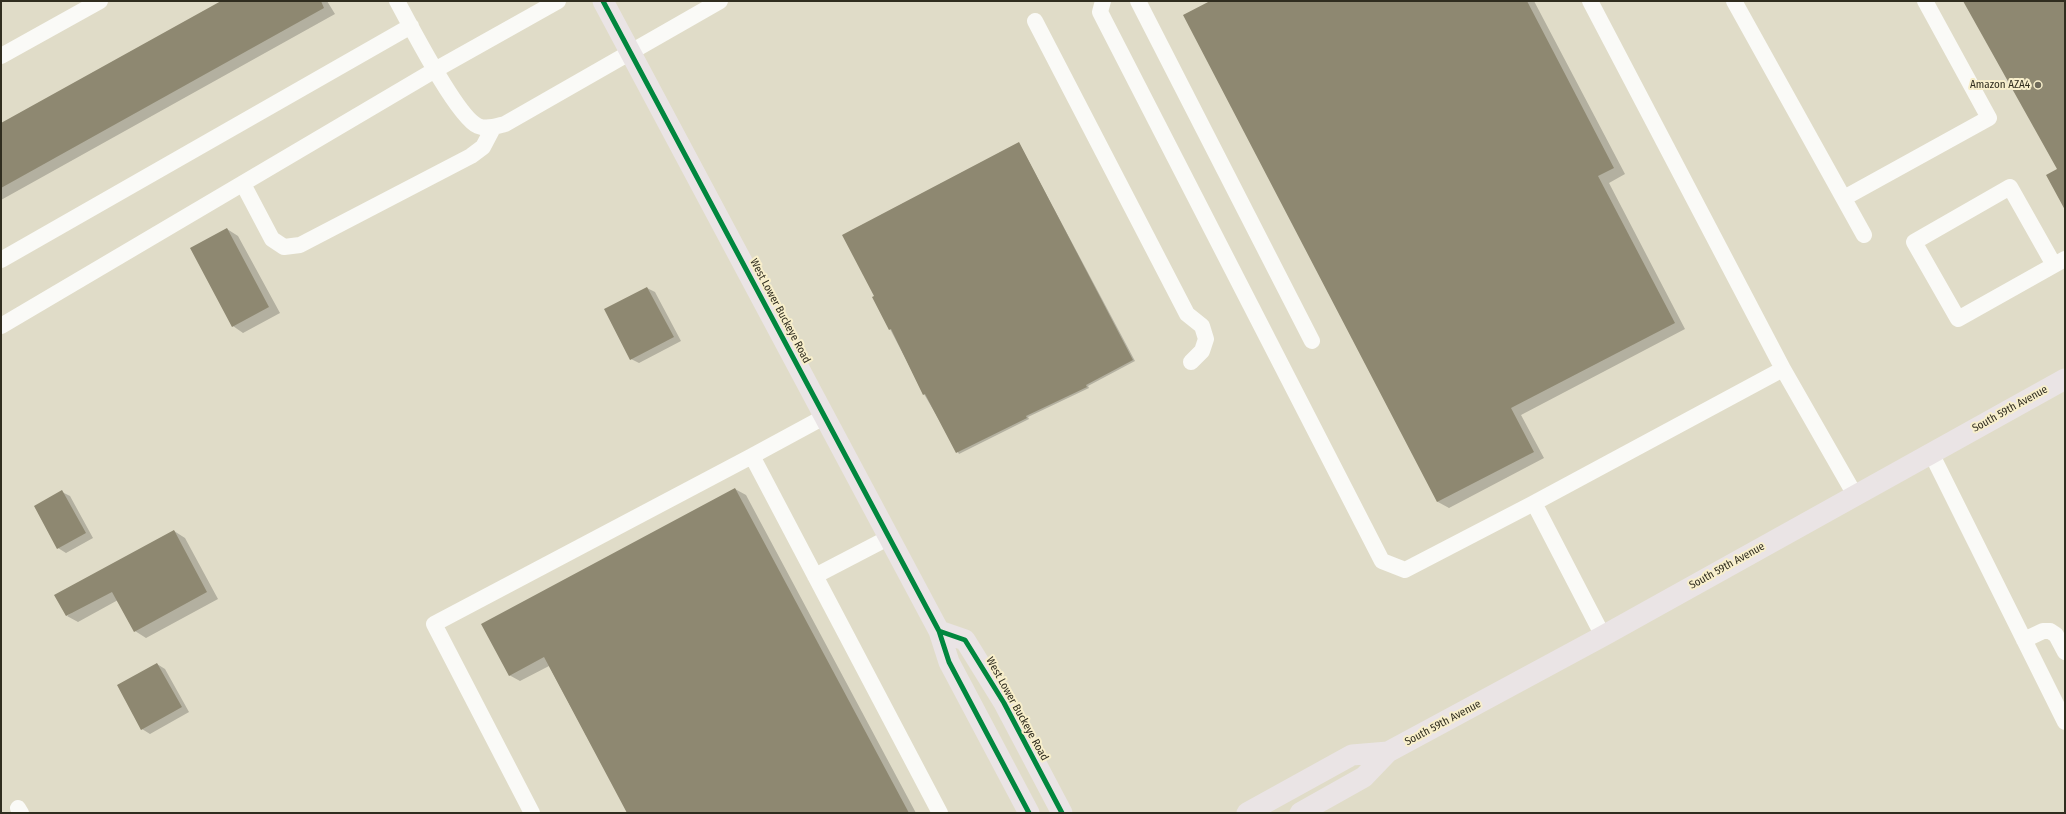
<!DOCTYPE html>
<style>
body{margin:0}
#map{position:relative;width:2066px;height:814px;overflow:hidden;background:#e0dcc8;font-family:"Fira Sans Condensed",sans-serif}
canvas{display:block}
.frame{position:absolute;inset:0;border:2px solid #302d1f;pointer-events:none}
</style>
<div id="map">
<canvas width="2066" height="814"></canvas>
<div class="frame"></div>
</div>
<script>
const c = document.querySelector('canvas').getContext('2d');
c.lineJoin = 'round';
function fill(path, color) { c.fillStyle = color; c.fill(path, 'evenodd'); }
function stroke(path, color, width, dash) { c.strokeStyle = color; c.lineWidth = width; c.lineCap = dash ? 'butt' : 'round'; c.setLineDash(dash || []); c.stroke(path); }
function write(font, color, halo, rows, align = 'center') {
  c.font = font + ' "Fira Sans Condensed",sans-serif'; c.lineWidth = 4; c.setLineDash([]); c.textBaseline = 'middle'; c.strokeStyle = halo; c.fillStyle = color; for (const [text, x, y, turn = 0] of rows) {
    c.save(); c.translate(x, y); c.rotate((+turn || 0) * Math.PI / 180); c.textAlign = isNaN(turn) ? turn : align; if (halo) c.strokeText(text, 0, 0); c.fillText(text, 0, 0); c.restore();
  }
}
fill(new Path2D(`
 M223 1H327L335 14 1 200V125Z
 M1212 1H1534L1625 174 1609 183 1685 329 1521 415 1544 458 1449 508 1438 502 1184 15Z
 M1019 143 1135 361 1088 386 1089 388 1028 417 1029 419 959 454 924 394 890 329Z
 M227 229 238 236 280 313 243 333 233 326Z
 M647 288 655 292 681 341 639 363 631 359Z
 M735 489 746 495 916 813H628L549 666 520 681 509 675Z
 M62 492 70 496 93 538 66 553 58 548 35 507Z
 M174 531 185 538 218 599 146 638 135 631 118 600 78 622 67 616Z
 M157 664 165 669 189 712 150 734 142 729Z`), '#0003');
fill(new Path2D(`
 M221 1H321L324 8 1 188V123Z
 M1210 1H1527L1614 168 1598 176 1675 323 1511 408 1534 452 1437 502 1183 15Z
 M1963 1H2065V210L2046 175 2057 169Z
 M1019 142 1133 360 1086 385 1087 387 1026 416 1027 418 956 453 925 394 923 395 891 329 889 330 872 297 874 296 842 235Z
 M227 228 269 307 232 327 190 248Z
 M647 287 674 337 630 360 604 309Z
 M735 488 909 813H627L544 657 509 676 481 624Z
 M62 490 86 533 57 549 34 506Z
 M174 530 207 592 134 632 112 592 66 616 54 595Z
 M157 663 182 707 141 730 117 685Z`), '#8e8871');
stroke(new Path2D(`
 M397 1C410 25 457 117 478 126 487 130 497 126 505 124L720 1
 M1103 1 1100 12 1382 561 1405 570 1534 503
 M1138 1 1312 341
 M1590 1 1783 369
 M1734 1 1864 235
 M1035 21 1187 314 1202 326 1206 339 1202 351 1191 362
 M1 56 100 1
 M243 184 272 239 284 247 300 245 471 156 483 147 493 128
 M1844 198 1989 118 1925 1
 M1 260 411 26
 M2054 265 2010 187 1914 242 1958 319 2065 259
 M1 326 435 70 558 1
 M824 417 752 456 940 813
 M1931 453 2065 722
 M815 576 888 538
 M1603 636 1534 503 1783 369 1855 495
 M2024 640 2043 631H2050L2056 635 2065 652
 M18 808 21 813
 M532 813 434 624 752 456`), '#fafaf7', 16);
stroke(new Path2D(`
 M603 1 939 631 949 662 1029 813
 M939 631 965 640 1004 703 1062 813
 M1247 813 1352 755 1388 752
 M1300 813 1364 777 1388 752 1603 636 2065 379`), '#eae4e5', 21);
stroke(new Path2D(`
 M603 1 939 631 949 662 1029 813
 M939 631 965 640 1004 703 1062 813`), '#00873e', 5);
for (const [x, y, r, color] of [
 [2038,85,4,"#6e6a5a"]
]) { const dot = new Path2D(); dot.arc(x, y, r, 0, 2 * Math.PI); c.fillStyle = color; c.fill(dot); stroke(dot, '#f8efcb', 1.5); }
write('11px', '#302d1f', '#f8efcb', [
 ["Amazon AZA4",2030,85]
], 'right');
write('11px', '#302d1f', '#f8efcb', [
 ["West Lower Buckeye Road",780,311,62],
 ["South 59th Avenue",2010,409,-29],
 ["South 59th Avenue",1727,566,-29],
 ["West Lower Buckeye Road",1017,709,61],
 ["South 59th Avenue",1443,723,-28]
]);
</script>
